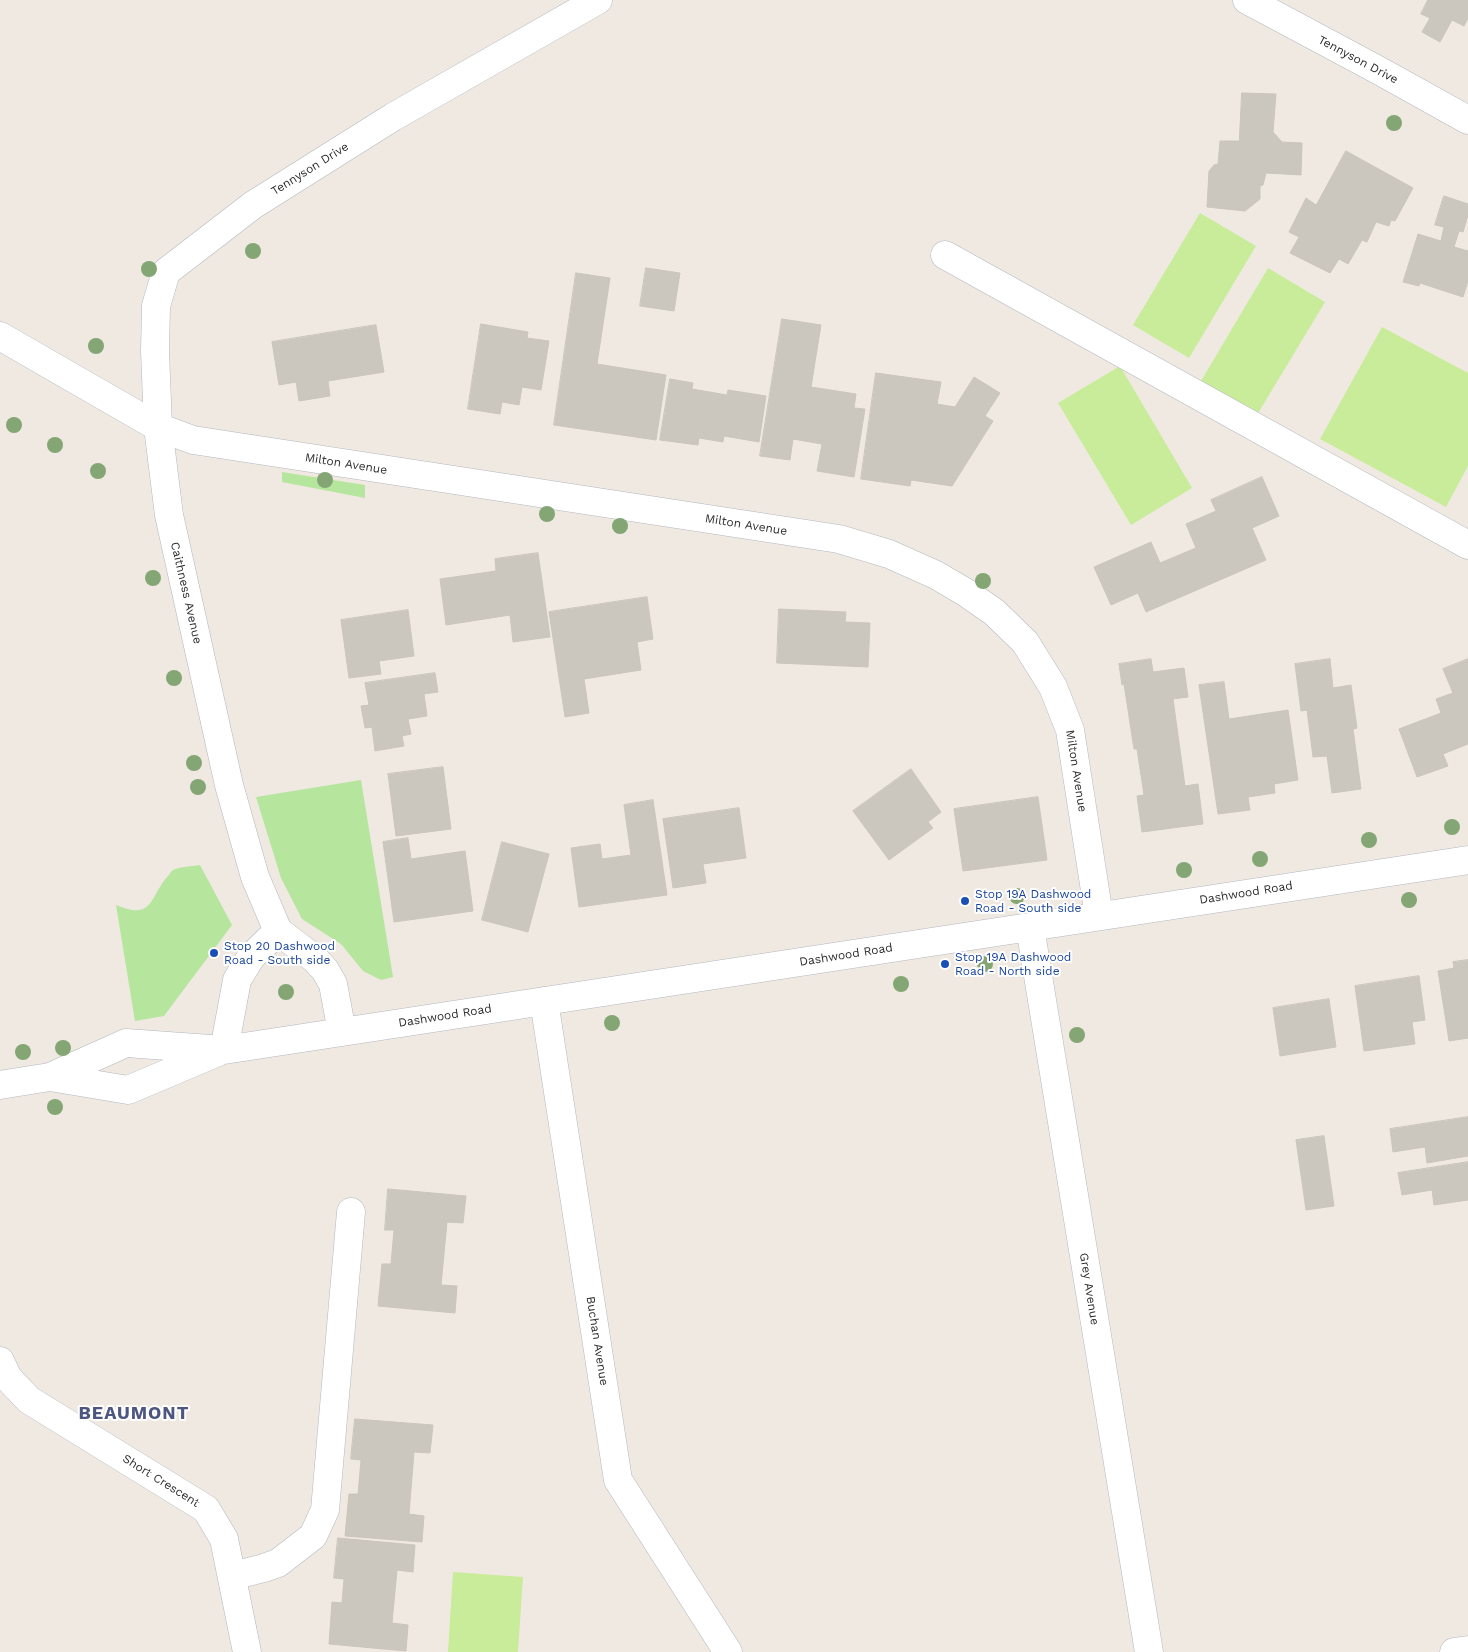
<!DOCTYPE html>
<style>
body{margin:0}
canvas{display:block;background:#efe9e1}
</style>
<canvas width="1468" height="1652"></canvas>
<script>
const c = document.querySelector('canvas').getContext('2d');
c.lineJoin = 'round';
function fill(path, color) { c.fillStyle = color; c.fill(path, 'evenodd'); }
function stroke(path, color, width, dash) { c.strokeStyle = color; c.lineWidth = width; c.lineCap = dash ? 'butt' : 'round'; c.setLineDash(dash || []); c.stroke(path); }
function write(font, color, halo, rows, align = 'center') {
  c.font = font + ' "Work Sans",sans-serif'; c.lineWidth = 4; c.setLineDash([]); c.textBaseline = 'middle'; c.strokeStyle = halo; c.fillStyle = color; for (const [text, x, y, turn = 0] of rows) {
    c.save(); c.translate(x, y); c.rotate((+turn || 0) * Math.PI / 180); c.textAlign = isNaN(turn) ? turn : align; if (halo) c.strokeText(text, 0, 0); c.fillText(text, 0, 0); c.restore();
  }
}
fill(new Path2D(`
 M282 472 365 485V498L282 482Z
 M361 780 393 977 381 980 363 971 341 944 302 919 281 878 256 797Z
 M200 865 232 925 164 1016 135 1021 116 905C154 921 149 897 168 876 170 874 171 871 173 870 179 867 194 866 200 865Z`), '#b6e59e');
fill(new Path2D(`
 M1200 213 1256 246 1189 358 1133 325Z
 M1268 268 1325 302 1257 415 1201 381Z
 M1382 327 1468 373V466L1446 507 1320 439Z
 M1120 366 1192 488 1131 525 1058 403Z
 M453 1572 523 1577 518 1652H448Z`), '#c9ec9a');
const building = new Path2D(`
 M1428 0H1468V18L1464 26 1452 20 1440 42 1422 32 1430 18 1421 14Z
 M1242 93 1276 94 1273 132 1282 142 1302 143 1301 175 1266 173 1263 185 1260 186V199L1245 211 1207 207 1209 171 1214 165 1218 164 1220 141H1239Z
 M1346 151 1413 188 1395 221 1391 220 1389 226 1376 222 1367 242 1362 240 1348 264 1339 259 1330 273 1290 253 1299 237 1289 232 1306 198 1316 205Z
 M1444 196 1468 204V215L1463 232 1459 231 1454 247 1468 251V281L1463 297 1420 283 1419 286 1403 282 1418 234 1441 241 1444 227 1435 225Z
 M646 268 680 273 674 311 640 306Z
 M576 273 610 278 597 364 666 375 656 440 554 425Z
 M782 319 821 325 811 387 856 394 854 408 865 409 854 477 817 471 822 444 793 439 790 460 760 456Z
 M481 324 528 332 527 338 549 341 541 390 522 387 519 405 502 402 500 414 468 409Z
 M376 325 384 372 328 381 330 396 299 401 296 382 279 385 272 342Z
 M876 373 941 382 937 404 955 407 974 377 1000 393 985 416 993 421 952 486 911 480 910 486 861 479Z
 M670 379 693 383 692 389 727 395 728 390 766 396 759 442 724 436 723 442 699 438 698 445 660 440Z
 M1262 477 1279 516 1252 528 1266 560 1146 612 1138 593 1111 605 1094 567 1151 542 1160 563 1196 548 1186 524 1216 511 1211 500Z
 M538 553 550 637 513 642 510 615 446 625 440 579 496 571 495 559Z
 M647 597 653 639 637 642 641 670 584 679 589 713 565 717 549 612Z
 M779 609 846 612 845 622 870 623 868 667 777 663Z
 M408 610 414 656 379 661 381 674 349 678 341 620Z
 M1151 659 1153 672 1184 668 1188 697 1173 699 1185 786 1198 784 1203 824 1142 832 1137 796 1144 795 1137 749H1134L1124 684 1122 685 1119 664Z
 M1330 659 1333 688 1351 685 1357 728 1353 729 1361 789 1332 793 1327 756 1313 757 1307 710 1301 711 1295 664Z
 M1468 659V744L1443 754 1448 766 1417 777 1399 729 1441 713 1436 699 1453 693 1443 669Z
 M435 673 438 692 424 694 427 716 408 719 411 734 402 736 404 746 375 751 372 727 365 728 361 706 369 705 365 683Z
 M1224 682 1229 719 1288 710 1298 780 1274 784 1275 793 1248 797 1250 810 1218 814 1199 685Z
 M443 767 451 829 396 836 388 774Z
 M911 769 941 812 928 822 933 828 889 860 853 811Z
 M1038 797 1047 860 963 871 954 809Z
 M653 800 667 895 579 907 571 848 600 844 602 859 631 855 624 805Z
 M739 808 746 858 703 864 706 883 673 888 663 819Z
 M408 838 411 859 465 851 473 911 394 922 383 842Z
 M502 842 549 854 528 932 482 920Z
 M1468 960V1038L1449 1041 1438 971 1454 968 1453 962Z
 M1419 976 1425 1020 1412 1022 1415 1044 1364 1051 1355 986Z
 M1329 999 1336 1047 1280 1056 1273 1008Z
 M1468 1117V1156L1427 1163 1425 1147 1393 1152 1390 1129Z
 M1324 1136 1334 1206 1306 1210 1296 1140Z
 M1468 1162V1200L1434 1205 1432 1190 1402 1195 1398 1173Z
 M388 1189 466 1196 463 1223 447 1222 441 1285 457 1286 455 1313 378 1306 382 1264H391L394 1230H385Z
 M355 1419 433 1425 430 1453 414 1452 409 1514 424 1516 422 1542 345 1536 349 1494H358L361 1460 351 1459Z
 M338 1538 415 1545 413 1572 397 1570 392 1623 408 1625 406 1651 329 1644 332 1602 342 1603 344 1579 334 1578Z`);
fill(building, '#cbc7bf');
stroke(building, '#cbc5ba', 1);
const minor = new Path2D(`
 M598 0 393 117 253 205 166 272 156 306 155 351 158 427 193 440 839 539 889 554 936 575 965 592 994 612 1025 642 1053 687 1070 730 1099 916
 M1247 0 1378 70 1468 120
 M945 255 1468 545
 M0 336 158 427 169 515 229 785 255 877 278 931 315 959 325 970 333 984 342 1032
 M1030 927 1149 1652
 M544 1001 618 1480 728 1652
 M224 1050 237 980 251 957 278 931
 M50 1077 128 1090 218 1052
 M0 1085 50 1077 126 1043 224 1050 1468 860
 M0 1361 8 1378 29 1400 206 1509 224 1539 247 1652
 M232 1576 264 1568 278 1563 313 1536 325 1510 351 1212
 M1454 1652 1468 1650`);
stroke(minor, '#b4b7c1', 29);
stroke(minor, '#fff', 28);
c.fillStyle = '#84a574';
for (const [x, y] of [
 [1394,123],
 [253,251],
 [149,269],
 [96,346],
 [14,425],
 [55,445],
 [98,471],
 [325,480],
 [547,514],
 [620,526],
 [153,578],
 [983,581],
 [174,678],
 [194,763],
 [198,787],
 [1452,827],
 [1369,840],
 [1260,859],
 [1184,870],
 [1017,896],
 [1409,900],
 [985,964],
 [901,984],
 [286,992],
 [612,1023],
 [1077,1035],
 [63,1048],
 [23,1052],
 [55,1107]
]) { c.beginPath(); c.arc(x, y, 8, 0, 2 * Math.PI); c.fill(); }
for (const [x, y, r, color] of [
 [965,901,5,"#1a4fb4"],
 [214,953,5,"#1a4fb4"],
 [945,964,5,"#1a4fb4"]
]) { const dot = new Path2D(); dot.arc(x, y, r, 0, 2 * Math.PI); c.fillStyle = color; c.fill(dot); stroke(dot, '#fff', 2); }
write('12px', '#2e2e2e', '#fff', [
 ["Tennyson Drive",1358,60,28],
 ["Tennyson Drive",310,169,-32],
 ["Milton Avenue",346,464,9],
 ["Milton Avenue",746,525,9],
 ["Caithness Avenue",186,593,77],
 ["Milton Avenue",1076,771,81],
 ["Dashwood Road",1246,893,-9],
 ["Dashwood Road",846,955,-9],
 ["Dashwood Road",445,1016,-9],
 ["Grey Avenue",1089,1289,81],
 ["Buchan Avenue",597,1341,81],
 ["Short Crescent",161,1481,32]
]);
write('12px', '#164399', '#fff', [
 ["Stop 19A Dashwood",975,894],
 ["Road - South side",975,908],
 ["Stop 20 Dashwood",224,946],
 ["Road - South side",224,960],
 ["Stop 19A Dashwood",955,957],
 ["Road - North side",955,971]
], 'left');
c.letterSpacing = '1px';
write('bold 18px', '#4d5680', '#fff', [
 ["BEAUMONT",134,1414]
]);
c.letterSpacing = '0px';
</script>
